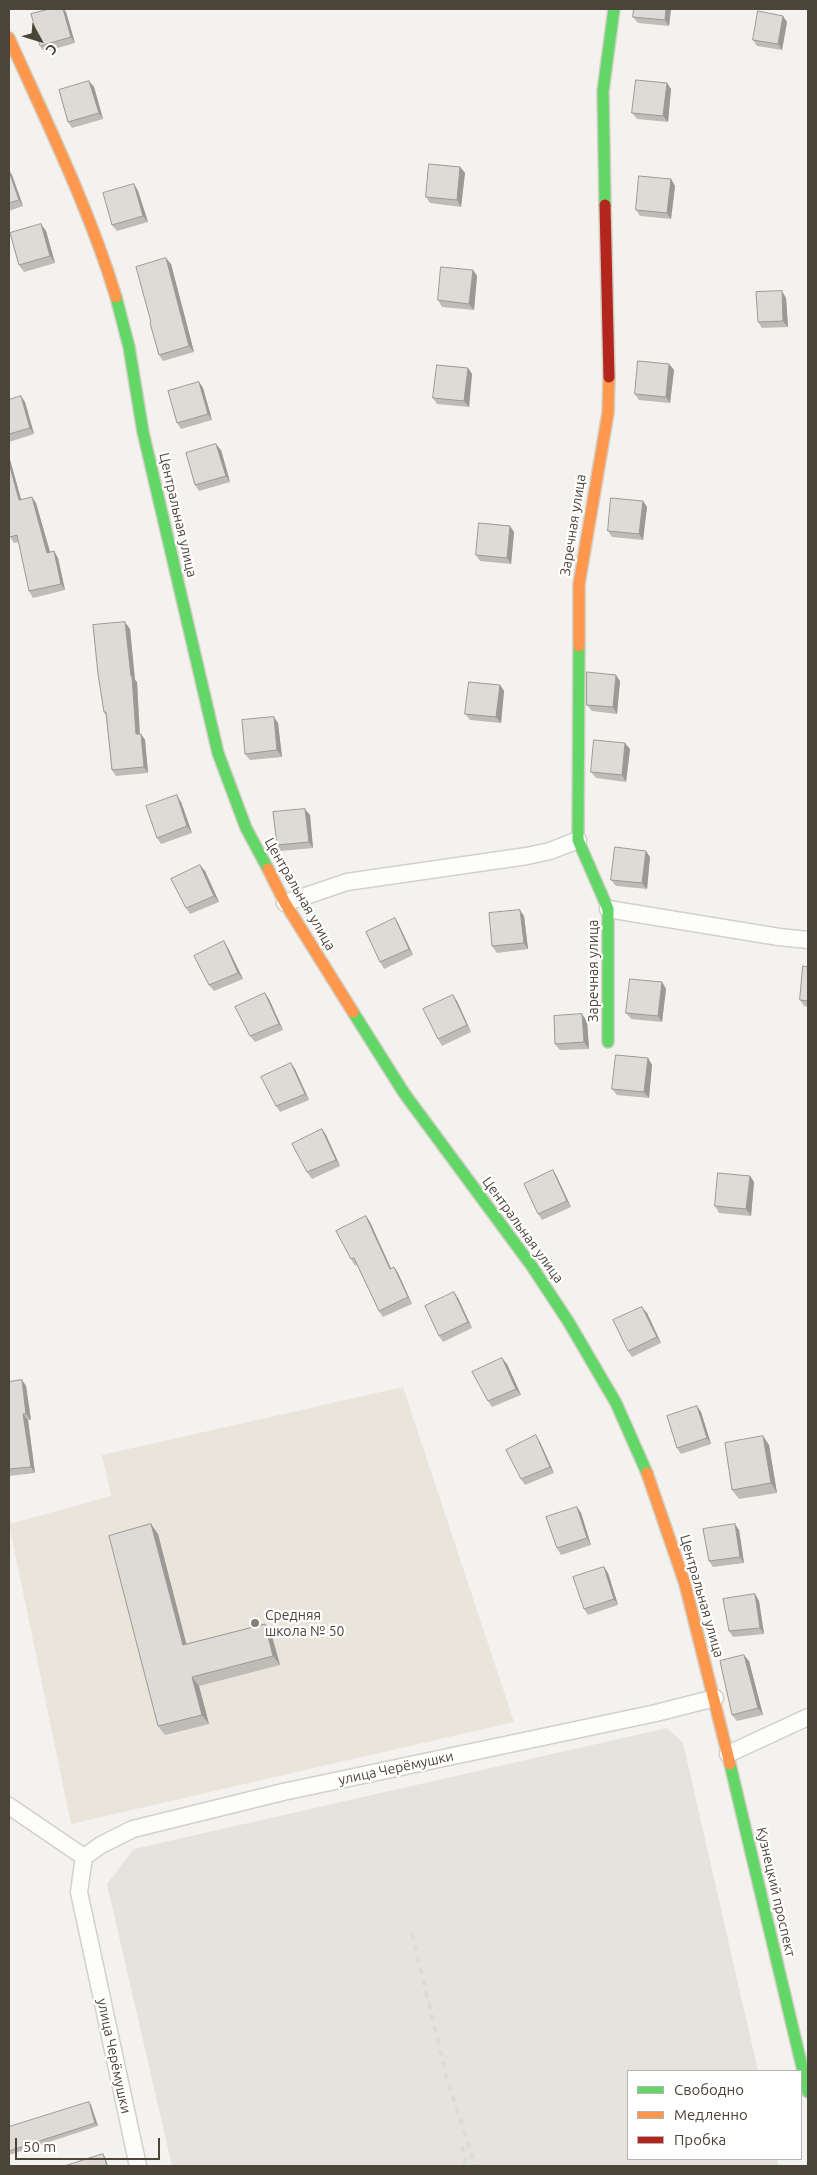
<!DOCTYPE html>
<meta charset="utf-8">
<style>
body{margin:0}
#map{position:relative;width:817px;height:2175px;overflow:hidden;background:#f4f2ee;font-family:Ubuntu,sans-serif}
canvas{display:block}
.frame{position:absolute;inset:0;border:10px solid #4b4439;pointer-events:none}
.legend{position:absolute;left:627px;top:2070px;width:175px;height:90px;box-sizing:border-box;background:#fff;border:1px solid #b7b4b0;margin:0;padding:6px 9px;list-style:none;font-size:15px;color:#4b4439}
.legend li{display:flex;align-items:center;gap:10px;height:25px}
.legend b{width:25px;border:1px solid #b7b4b0}
.north{position:absolute;left:15px;top:15px;width:50px;height:50px;-webkit-text-stroke:4px #fff;paint-order:stroke;rotate:129deg;font-size:14px;font-weight:700;line-height:20px;text-align:center;color:#4b4439}
.north::after{content:'';display:block;margin:auto;width:18px;height:22px;background:#4b4439;clip-path:polygon(50% 0,100% 100%,50% 72%,0 100%)}
.scale{position:absolute;left:15px;top:2138px;width:145px;height:22px;box-sizing:border-box;border:2px solid #4b4439;border-top:0;padding-left:6px;font-size:15px;line-height:18px;white-space:nowrap;color:#4b4439;-webkit-text-stroke:4px #fff;paint-order:stroke}
</style>
<div id="map">
<canvas width="817" height="2175"></canvas>
<div class="frame"></div>
<ul class="legend">
<li><b style="height:6px;background:#63d668"></b>Свободно</li>
<li><b style="height:6px;background:#ff974d"></b>Медленно</li>
<li><b style="height:6px;background:#b3261e"></b>Пробка</li>
</ul>
<div class="north">С</div>
<div class="scale">50 m</div>
</div>
<script>
const c = document.querySelector('canvas').getContext('2d');
c.lineJoin = 'round';
function fill(path, color) { c.fillStyle = color; c.fill(path, 'evenodd'); }
function stroke(path, color, width, dash) { c.strokeStyle = color; c.lineWidth = width; c.lineCap = dash ? 'butt' : 'round'; c.setLineDash(dash || []); c.stroke(path); }
function write(font, color, halo, rows, align = 'center') {
  c.font = font + ' Ubuntu,sans-serif'; c.lineWidth = 4.5; c.setLineDash([]); c.textBaseline = 'middle'; c.strokeStyle = halo; c.fillStyle = color; for (const [text, x, y, turn = 0] of rows) {
    c.save(); c.translate(x, y); c.rotate((+turn || 0) * Math.PI / 180); c.textAlign = isNaN(turn) ? turn : align; if (halo) c.strokeText(text, 0, 0); c.fillText(text, 0, 0); c.restore();
  }
}
fill(new Path2D(`
 M667 1728 683 1743 758 2071H628V2159H777L779 2166H172L107 1884 134 1849Z`), '#e6e2de');
fill(new Path2D(`
 M403 1387 514 1722 71 1824 9 1524 111 1496 102 1455Z`), '#eae5da');
const street = new Path2D(`
 M285 903 347 882 527 856 550 851 578 840
 M608 909 779 937 808 940
 M728 1754 808 1717
 M9 1806 84 1857
 M138 2166 79 1892 84 1857 101 1845 133 1829 283 1792 656 1713 715 1698`);
const fast = new Path2D(`
 M605 205 603 91 614 9
 M116 297 129 347 143 432 218 753 246 828 268 869
 M579 646 578 840 608 909V1042
 M353 1012 404 1093 531 1265 568 1321 616 1403 647 1473
 M730 1764 808 2092`);
const slow = new Path2D(`
 M9 38C47 123 89 208 116 297
 M579 646V584L608 413 609 377
 M268 869 285 903 353 1012
 M647 1473 685 1584 730 1764`);
const jam = new Path2D(`
 M605 205 609 377`);
stroke(street, '#d2d0cb', 19);
stroke(fast, '#d3cfc5', 14);
stroke(slow, '#d3cfc5', 14);
stroke(jam, '#d3cfc5', 14);
stroke(street, '#fdfdfc', 16);
stroke(fast, '#63d668', 11);
stroke(slow, '#ff974d', 11);
stroke(jam, '#b3261e', 11);
stroke(new Path2D(`
 M412 1933 446 2075 475 2166
 M462 2146 466 2166`), '#dbdbda', 4, [6, 6]);
fill(new Path2D(`
 M671 9 669 26 638 23 633 17Z
 M66 12 75 43 44 52 40 46Z
 M787 22 782 50 757 46 753 40Z
 M89 81 94 87 103 119 72 128 68 122Z
 M667 83 671 89 668 122 637 119 632 113Z
 M460 167 465 173 461 207 430 203 426 197Z
 M9 170 12 175 23 206 9 211Z
 M671 179 675 186 671 219 640 216 636 210Z
 M134 184 138 191 148 222 117 231 112 225Z
 M46 231 55 263 24 272 19 265Z
 M171 264 194 352 163 361 159 355 151 322Z
 M473 270 477 276 474 310 442 307 438 300Z
 M786 298 788 327 762 328 758 322Z
 M669 364 674 370 670 403 639 400 635 394Z
 M468 368 472 374 469 407 437 404 433 398Z
 M199 382 203 388 212 420 181 429 177 423Z
 M9 400 25 402 34 434 9 442Z
 M221 450 230 482 199 491 195 485Z
 M9 456 21 500 36 503 50 552 54 551 58 558 65 590 33 598 29 591 19 542 14 543 10 537Z
 M643 501 647 507 643 540 612 537 608 531Z
 M514 532 511 564 480 561 476 555Z
 M130 629 135 680 137 682 140 734H141L145 740 148 773 116 776 112 770 106 716 104 712Z
 M620 681 617 714 592 711 587 705Z
 M500 685 504 691 501 723 470 720 465 714Z
 M278 723 282 757 250 760 245 754Z
 M630 749 626 782 596 778 591 772Z
 M181 802 192 833 161 844 157 838Z
 M310 815 313 848 281 851 277 845Z
 M650 857 647 889 616 886 611 880Z
 M205 871 219 902 190 914 186 908Z
 M524 916 528 949 497 953 492 946Z
 M395 918 399 925 413 955 384 969 380 962Z
 M228 948 243 979 214 991 209 985Z
 M808 967V1007L804 1006 800 1000Z
 M662 982 666 989 662 1022 631 1019 626 1013Z
 M269 999 283 1030 255 1042 250 1036Z
 M457 1001 471 1032 442 1046 438 1039Z
 M587 1021 589 1049 560 1050 555 1044Z
 M648 1058 652 1065 649 1098 617 1095 612 1089Z
 M295 1069 309 1100 280 1112 276 1106Z
 M322 1129 326 1135 340 1166 312 1179 307 1172Z
 M553 1170 557 1177 571 1207 542 1220 538 1214Z
 M750 1176 754 1182 751 1216 719 1213 715 1206Z
 M366 1216 370 1222 391 1269 394 1267 398 1273 412 1304 383 1317 379 1311 357 1265 355 1266 351 1259Z
 M458 1298 472 1328 443 1342 439 1336Z
 M647 1313 661 1343 632 1357 628 1351Z
 M507 1364 521 1395 492 1407 488 1401Z
 M22 1380 26 1386 31 1420H28L35 1473 9 1476V1382Z
 M697 1406 701 1412 711 1444 681 1454 677 1448Z
 M763 1436 769 1445 777 1493 739 1499 732 1490Z
 M540 1442 554 1473 525 1485 521 1479Z
 M577 1507 581 1513 591 1545 561 1555 557 1548Z
 M739 1530 744 1563 713 1567 709 1561Z
 M158 1534 186 1644 265 1624 271 1633 280 1665 199 1686 209 1724 165 1735 158 1726Z
 M604 1567 608 1573 618 1605 588 1615 584 1609Z
 M755 1594 759 1601 764 1634 733 1637 729 1631Z
 M749 1661 763 1715 737 1721 732 1715Z
 M91 2105 98 2126 9 2155V2127Z`), '#bfbcb8');
fill(new Path2D(`
 M63 9H64L66 12 75 43 71 37Z
 M666 9H671L669 26 665 20Z
 M783 16 787 22 782 50 778 44Z
 M89 81 94 87 103 119 99 113Z
 M667 83 671 89 668 122 663 116Z
 M460 167 465 173 461 207 457 200Z
 M9 170 12 175 23 206 19 200Z
 M671 179 675 186 671 219 667 213Z
 M134 184 138 191 148 222 143 216Z
 M41 224 46 231 55 263 50 256Z
 M166 258 171 264 194 352 189 346Z
 M473 270 477 276 474 310 469 304Z
 M782 291 786 298 788 327 783 321Z
 M669 364 674 370 670 403 666 397Z
 M468 368 472 374 469 407 464 401Z
 M199 382 203 388 212 420 208 414Z
 M21 396 25 402 34 434 30 428Z
 M216 444 221 450 230 482 226 476Z
 M9 455V456L23 506 19 500 9 463Z
 M32 497 36 503 52 559 47 553Z
 M643 501 647 507 643 540 639 534Z
 M510 526 514 532 511 564 507 558Z
 M54 551 58 558 65 590 61 584Z
 M125 622 130 629 135 680 137 682 140 740 136 734Z
 M616 675 620 681 617 714 613 707Z
 M500 685 504 691 501 723 496 717Z
 M274 717 278 723 282 757 277 750Z
 M141 734 145 740 148 773 144 767Z
 M625 743 630 749 626 782 622 775Z
 M177 795 181 802 192 833 187 826Z
 M305 809 310 815 313 848 309 842Z
 M646 851 650 857 647 889 642 883Z
 M200 865 205 871 219 902 214 896Z
 M520 910 524 916 528 949 524 943Z
 M395 918 399 925 413 955 409 949Z
 M224 941 228 948 243 979 238 973Z
 M662 982 666 989 662 1022 658 1016Z
 M265 993 269 999 283 1030 279 1024Z
 M453 995 457 1001 471 1032 467 1025Z
 M582 1014 587 1021 589 1049 584 1042Z
 M648 1058 652 1065 649 1098 644 1092Z
 M291 1063 295 1069 309 1100 305 1094Z
 M322 1129 326 1135 340 1166 336 1160Z
 M553 1170 557 1177 571 1207 567 1201Z
 M750 1176 754 1182 751 1216 746 1209Z
 M366 1216 370 1222 394 1275 390 1269Z
 M394 1267 398 1273 412 1304 408 1297Z
 M454 1292 458 1298 472 1328 468 1322Z
 M642 1307 647 1313 661 1343 657 1337Z
 M502 1358 507 1364 521 1395 516 1389Z
 M22 1380 26 1386 31 1420 26 1414Z
 M697 1406 701 1412 711 1444 707 1438Z
 M23 1414 28 1420 35 1473 31 1467Z
 M536 1435 540 1442 554 1473 550 1467Z
 M763 1436 769 1445 777 1493 771 1483Z
 M577 1507 581 1513 591 1545 587 1538Z
 M151 1524 158 1534 189 1654 183 1645Z
 M735 1524 739 1530 744 1563 740 1557Z
 M604 1567 608 1573 618 1605 614 1599Z
 M755 1594 759 1601 764 1634 760 1628Z
 M265 1624 271 1633 280 1665 273 1656Z
 M744 1655 749 1661 763 1715 758 1708Z
 M192 1677 199 1686 209 1724 202 1715Z
 M89 2102 91 2105 98 2126 95 2123Z
 M103 2154 105 2157 108 2166H107Z`), '#9b9996');
const building = new Path2D(`
 M50 9H63L71 37 40 46 31 14Z
 M634 9H666L665 20 633 17Z
 M758 11 783 16 778 44 753 40Z
 M636 80 667 83 663 116 632 113Z
 M89 81 99 113 68 122 59 90Z
 M429 164 460 167 457 200 426 197Z
 M9 171 19 200 9 203Z
 M639 176 671 179 667 213 636 210Z
 M134 184 143 216 112 225 103 193Z
 M41 224 50 256 19 265 10 233Z
 M166 258 189 346 159 355 150 323 151 322 136 267Z
 M441 267 473 270 469 304 438 300Z
 M782 291 783 321 758 322 756 292Z
 M638 361 669 364 666 397 635 394Z
 M437 365 468 368 464 401 433 398Z
 M199 382 208 414 177 423 168 391Z
 M21 396 30 428 9 434V400Z
 M216 444 226 476 195 485 186 453Z
 M9 463 19 500 32 497 47 553 54 551 61 584 29 591 17 535 10 537 9 534Z
 M611 498 643 501 639 534 608 531Z
 M479 523 510 526 507 558 476 555Z
 M125 622 131 676H132L136 734H141L144 767 112 770 106 712H104L98 674 93 625Z
 M587 672 616 675 613 707 587 705Z
 M469 682 500 685 496 717 465 714Z
 M274 717 277 750 245 754 242 720Z
 M594 740 625 743 622 775 591 772Z
 M177 795 187 826 157 838 146 806Z
 M305 809 309 842 277 845 273 812Z
 M615 847 646 851 642 883 611 880Z
 M200 865 214 896 186 908 171 879Z
 M520 910 524 943 492 946 489 913Z
 M395 918 409 949 380 962 366 932Z
 M224 941 238 973 209 985 194 956Z
 M803 966 808 967V1001L800 1000Z
 M630 979 662 982 658 1016 626 1013Z
 M265 993 279 1024 250 1036 235 1007Z
 M453 995 467 1025 438 1039 423 1009Z
 M582 1014 584 1042 555 1044 554 1016Z
 M616 1055 648 1058 644 1092 612 1089Z
 M291 1063 305 1094 276 1106 261 1077Z
 M322 1129 336 1160 307 1172 292 1144Z
 M553 1170 567 1201 538 1214 524 1184Z
 M718 1173 750 1176 746 1209 715 1206Z
 M366 1216 390 1269 394 1267 408 1297 379 1311 354 1258 351 1259 336 1231Z
 M454 1292 468 1322 439 1336 425 1306Z
 M642 1307 657 1337 628 1351 613 1320Z
 M502 1358 516 1389 488 1401 472 1372Z
 M22 1380 26 1414H23L31 1467 9 1469V1382Z
 M697 1406 707 1438 677 1448 667 1416Z
 M536 1435 550 1467 521 1479 506 1450Z
 M763 1436 771 1483 732 1490 725 1443Z
 M577 1507 587 1538 557 1548 546 1517Z
 M151 1524 183 1645 265 1624 273 1656 192 1677 202 1715 158 1726 109 1536Z
 M735 1524 740 1557 709 1561 703 1529Z
 M604 1567 614 1599 584 1609 573 1577Z
 M755 1594 760 1628 729 1631 723 1599Z
 M744 1655 758 1708 732 1715 720 1661Z
 M89 2102 95 2123 9 2151V2127Z
 M103 2154 107 2166H65Z`);
fill(building, '#dedbd6');
stroke(building, '#9b9996', 1);
for (const [x, y, r, color] of [
 [255,1623,5,"#868178"]
]) { const dot = new Path2D(); dot.arc(x, y, r, 0, 2 * Math.PI); c.fillStyle = color; c.fill(dot); stroke(dot, '#fff', 2); }
write('14px', '#4b4439', '#fff', [
 ["Центральная улица",178,515,77],
 ["Заречная улица",573,525,-81],
 ["Центральная улица",300,894,60],
 ["Заречная улица",593,971,-90],
 ["Центральная улица",523,1230,54],
 ["Центральная улица",702,1596,74],
 ["улица Черёмушки",396,1768,-12],
 ["Кузнецкий проспект",776,1892,77],
 ["улица Черёмушки",114,2056,78]
]);
write('14px', '#4b4439', '#fff', [
 ["Средняя",265,1615],
 ["школа № 50",265,1631]
], 'left');
</script>
